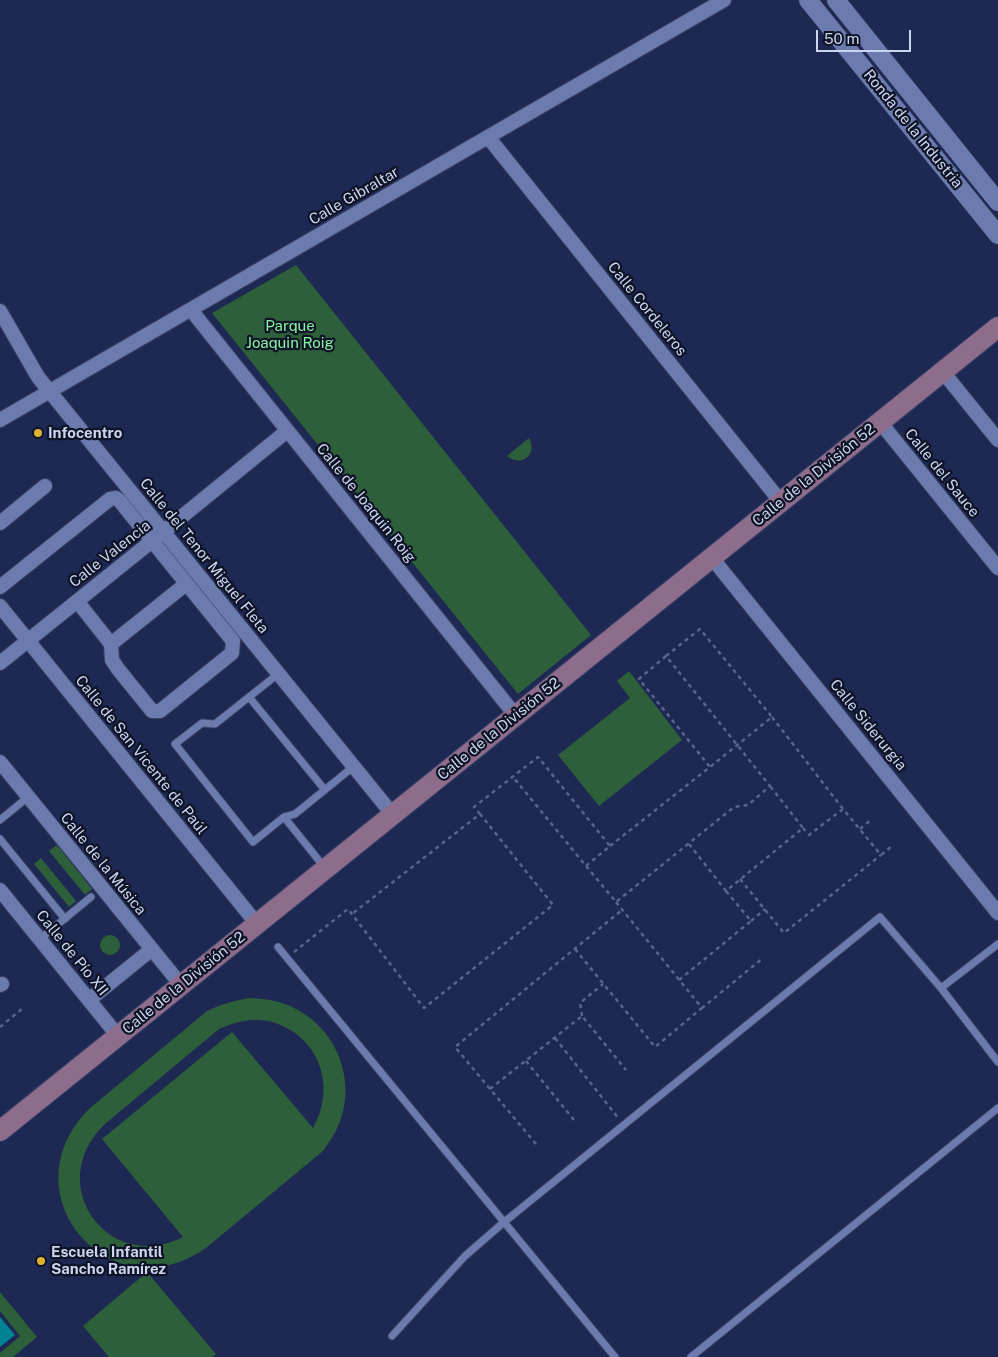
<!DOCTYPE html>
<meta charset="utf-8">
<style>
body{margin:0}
#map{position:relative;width:998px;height:1357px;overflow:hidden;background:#1d2853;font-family:"Public Sans",sans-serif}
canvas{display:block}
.scale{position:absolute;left:816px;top:30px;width:95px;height:22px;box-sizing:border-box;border:2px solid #cbd5f0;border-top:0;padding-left:6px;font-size:15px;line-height:18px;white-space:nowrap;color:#cbd5f0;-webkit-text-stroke:4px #0e1326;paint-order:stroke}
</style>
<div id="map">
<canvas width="998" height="1357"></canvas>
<div class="scale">50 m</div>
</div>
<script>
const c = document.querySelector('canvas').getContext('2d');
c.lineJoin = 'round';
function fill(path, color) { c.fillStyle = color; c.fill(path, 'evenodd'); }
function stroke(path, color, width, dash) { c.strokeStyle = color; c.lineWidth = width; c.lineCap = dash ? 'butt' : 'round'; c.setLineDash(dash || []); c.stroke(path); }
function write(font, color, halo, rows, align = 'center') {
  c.font = font + ' "Public Sans",sans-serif'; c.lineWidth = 4.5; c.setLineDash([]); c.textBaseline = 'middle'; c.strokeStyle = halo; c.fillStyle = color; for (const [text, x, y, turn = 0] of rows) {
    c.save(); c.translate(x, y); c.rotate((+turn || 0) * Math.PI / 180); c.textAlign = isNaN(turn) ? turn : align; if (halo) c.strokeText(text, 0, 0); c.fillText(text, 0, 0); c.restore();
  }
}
fill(new Path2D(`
 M296 265 591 635 518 694 212 313Z
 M529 438C538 454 522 468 507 456Z
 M629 671 682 740 599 806 558 755 630 698 617 681Z
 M57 845 92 889 85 895 49 851Z
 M41 858 76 901 69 907 34 864Z
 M100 945a10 10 0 1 1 20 0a10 10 0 1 1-20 0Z
 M251 998C267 999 282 1001 296 1009 337 1030 357 1081 339 1124 335 1134 329 1142 323 1151L206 1248C108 1316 5 1191 90 1108L207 1011C222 1004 235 1000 251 998ZM252 1020C260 1020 268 1020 275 1023 321 1038 336 1089 313 1128L232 1032 102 1139 183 1237C107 1275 43 1183 105 1124L219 1029C230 1024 240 1021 252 1020Z
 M147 1272 216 1354 212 1357H109L83 1326Z
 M0 1292 37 1337 13 1357H0V1353L20 1336 0 1311Z`), '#2d5f3a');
fill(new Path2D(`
 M0 1317 15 1335 0 1347Z`), '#008293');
const service = new Path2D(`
 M278 674 215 724 202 723 175 744 253 842 284 817 295 814 353 767
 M249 697 325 790
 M284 817 325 868
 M0 820 28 797
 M0 839 65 919
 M40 939 91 897
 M278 947 615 1357
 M941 988 998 944
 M392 1336 465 1256 503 1223 880 917 941 988 998 1062
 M691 1357 998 1108`);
const minor = new Path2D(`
 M488 137 781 502
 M191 310 516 716
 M0 311 38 377 393 815
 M943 372 998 440
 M0 420 724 0
 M880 422 998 568
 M0 523 45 486
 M712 558 998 913
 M0 587 110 499 116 498 119 500 233 641 232 653 160 711H152L118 669 112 660 111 644 77 601
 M0 606 257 924
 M111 644 186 584
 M0 663 152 541 287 431
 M0 762 181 985
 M0 890 118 1036
 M0 985 2 984
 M89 1000 152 949`);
const tertiary = new Path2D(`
 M808 0 998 235
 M836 0 998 202`);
const secondary = new Path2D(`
 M0 1131 998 327`);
stroke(service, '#3b4267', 9);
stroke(minor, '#3b4267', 16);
stroke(tertiary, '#3b4267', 19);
stroke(secondary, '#3b4267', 22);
stroke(new Path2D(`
 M666 656 700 629 772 717 710 767
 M772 717 843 809
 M480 814 474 807 538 757 610 846 586 866 513 777
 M803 828 809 835 843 809 881 855 892 846
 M860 829 872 819
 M689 844 726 891 803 828 770 786
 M586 866 616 902 734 807 748 805 770 786 666 656 639 679 710 767 610 846
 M740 879 784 933 881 855
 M616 902 702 1008 763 958
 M751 921 765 909
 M575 949 655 1047 702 1008
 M294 952 348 909 424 1008 553 905 480 814 352 914
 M679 980 751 921 726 891
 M582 1016 580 1003 603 984
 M0 1027 23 1008
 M555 1038 619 1119
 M526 1061 574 1120
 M490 1089 582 1016 626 1070
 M536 1144 455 1047 622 910`), '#5a658a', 2.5, [4, 4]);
stroke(service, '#6c7bad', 7);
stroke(minor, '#6c7bad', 14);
stroke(tertiary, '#6c7bad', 18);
stroke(secondary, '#8d6d8b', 20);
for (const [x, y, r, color] of [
 [38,433,5,"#dbb233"],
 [41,1261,5,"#dbb233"]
]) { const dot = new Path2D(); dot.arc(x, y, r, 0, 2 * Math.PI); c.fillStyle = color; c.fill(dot); stroke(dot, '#0e1326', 2); }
write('15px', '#cbd5f0', '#0e1326', [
 ["Ronda de la Industria",913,129,51],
 ["Calle Gibraltar",354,196,-30],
 ["Calle Cordeleros",647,309,51],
 ["Calle del Sauce",942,473,51],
 ["Calle de la División 52",814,475,-39],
 ["Calle de Joaquin Roig",366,503,51],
 ["Calle Valencia",110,554,-38],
 ["Calle del Tenor Miguel Fleta",204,556,51],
 ["Calle Siderurgia",868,725,51],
 ["Calle de la División 52",499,729,-39],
 ["Calle de San Vicente de Paúl",141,755,51],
 ["Calle de la Música",103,864,51],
 ["Calle de Pío XII",72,953,51],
 ["Calle de la División 52",184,983,-39]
]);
write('15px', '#88f4a2', '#0e1326', [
 ["Parque",290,326],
 ["Joaquin Roig",290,343]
]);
write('bold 15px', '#cbd5f0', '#0e1326', [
 ["Infocentro",48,433],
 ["Escuela Infantil",51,1252],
 ["Sancho Ramírez",51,1269]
], 'left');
</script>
